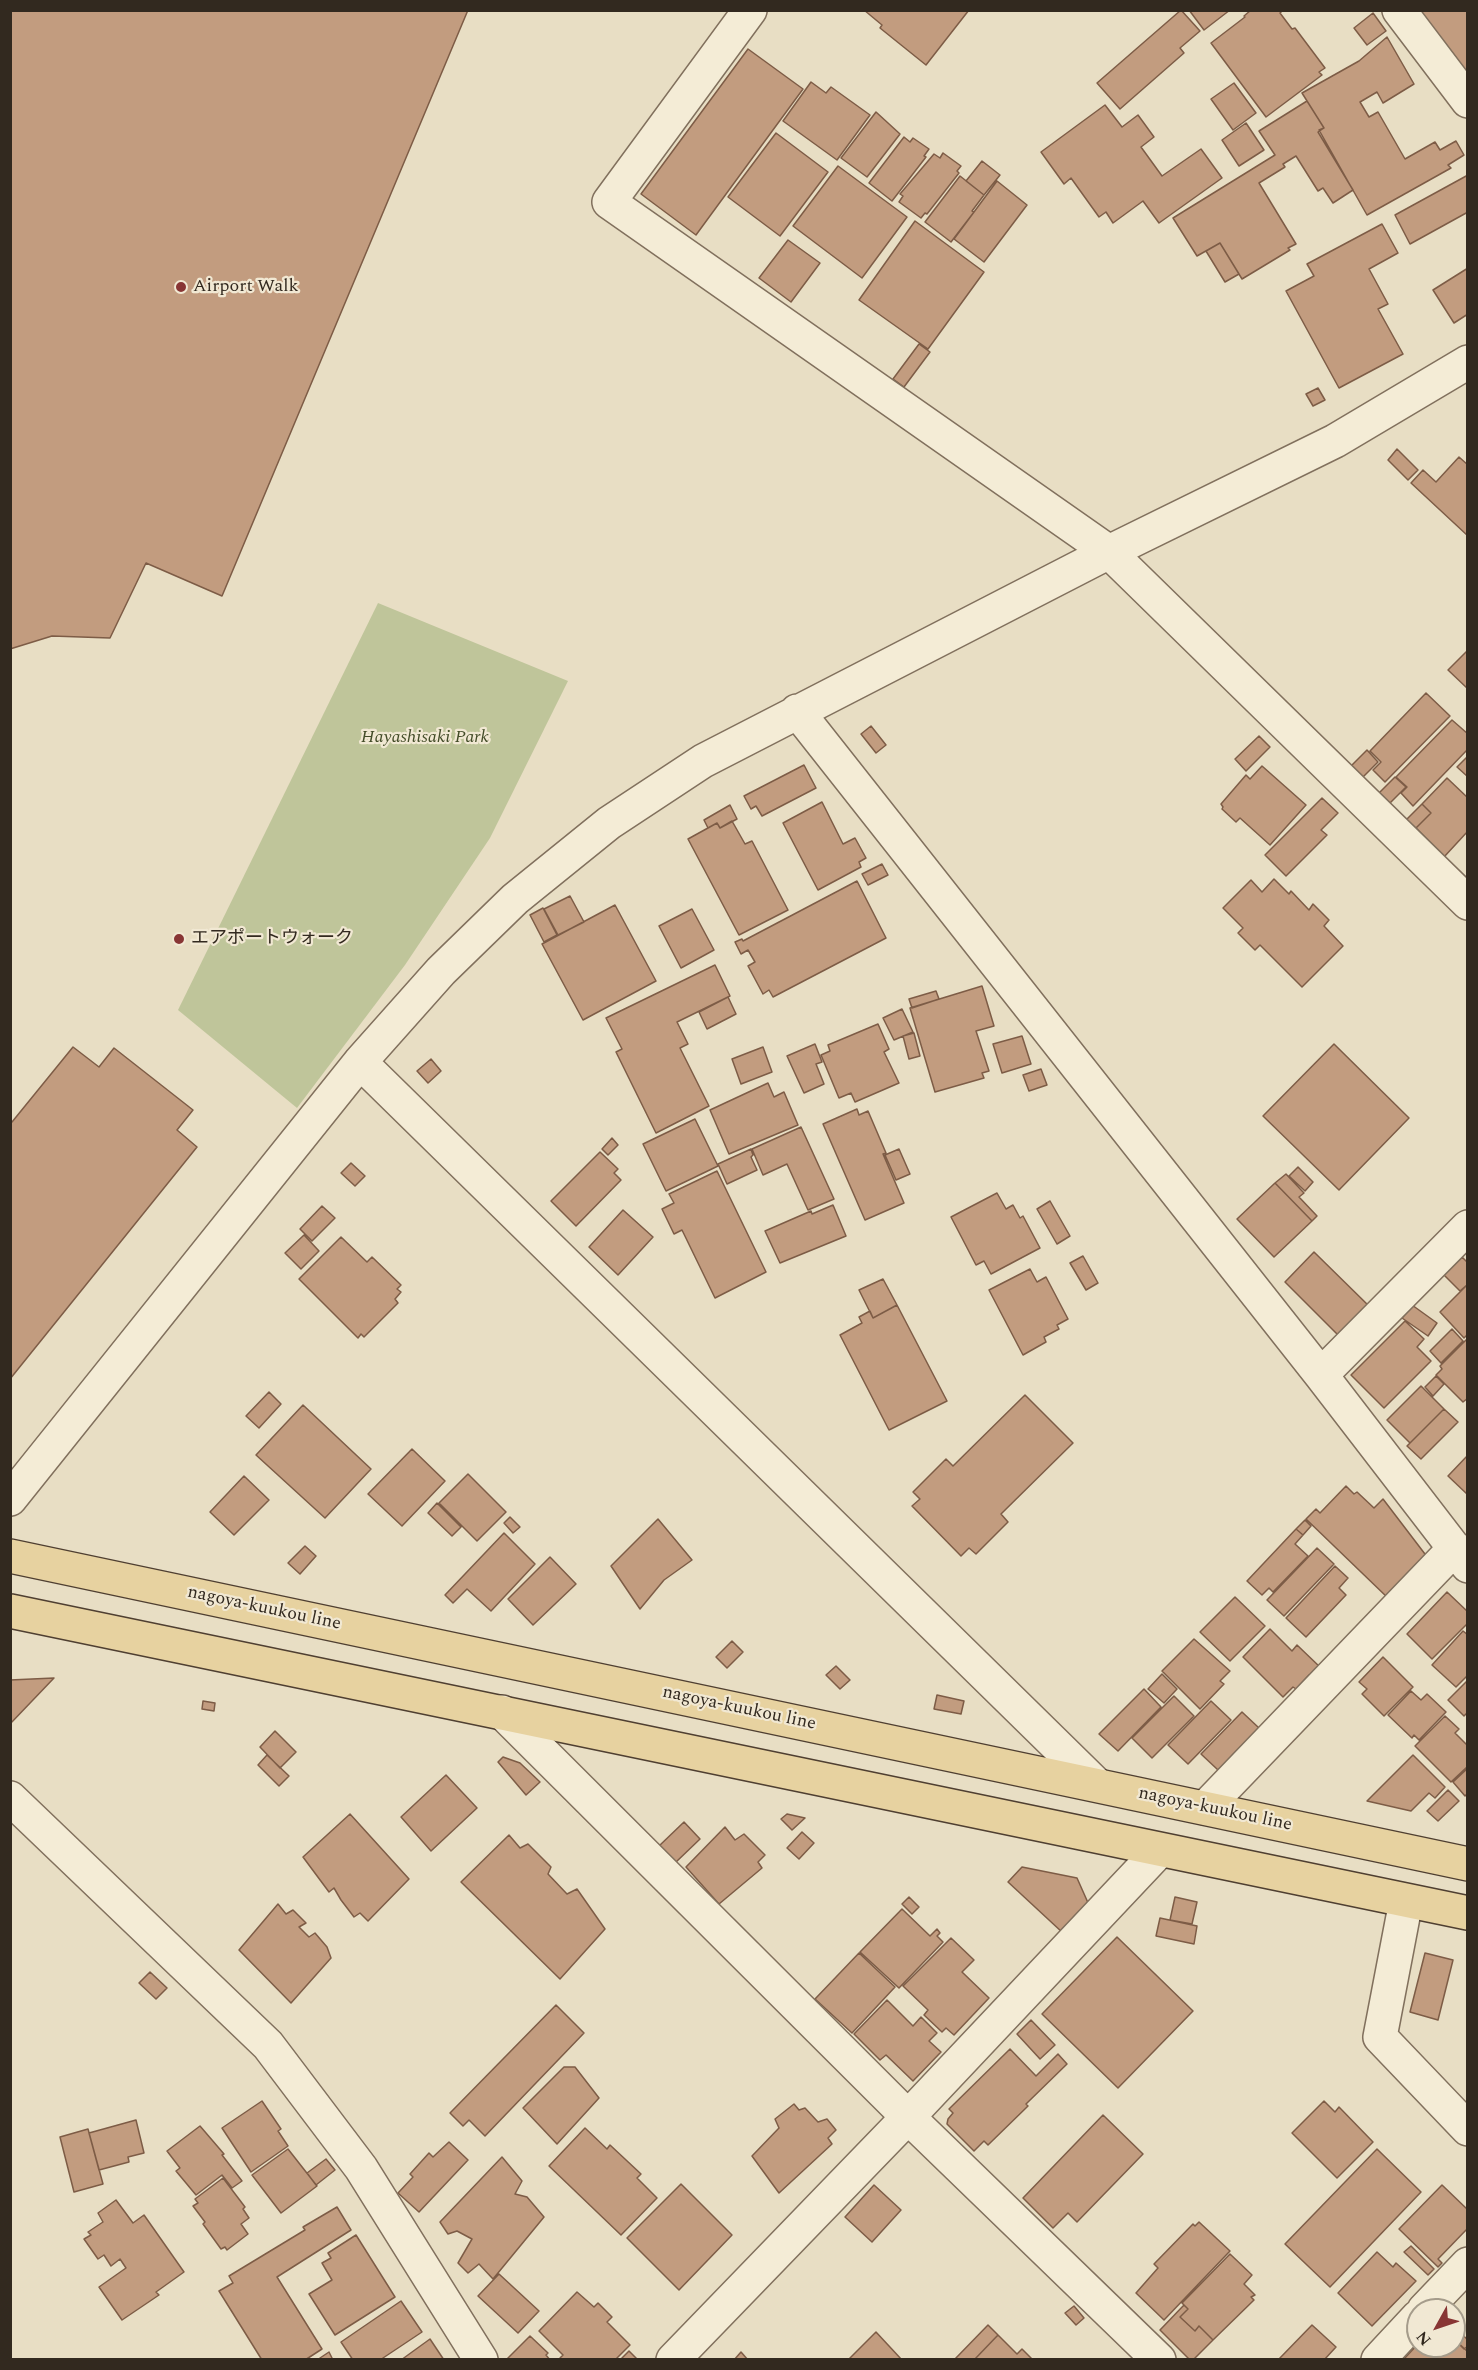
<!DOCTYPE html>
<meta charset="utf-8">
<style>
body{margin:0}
#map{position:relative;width:1478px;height:2370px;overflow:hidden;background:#e8dec4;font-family:Spectral,serif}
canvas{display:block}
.frame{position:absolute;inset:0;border:12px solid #32291f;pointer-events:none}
.north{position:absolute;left:1406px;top:2298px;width:60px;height:60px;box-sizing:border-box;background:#f1e8d3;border:2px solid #a59c8b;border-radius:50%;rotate:230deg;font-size:16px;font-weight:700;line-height:24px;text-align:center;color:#32291f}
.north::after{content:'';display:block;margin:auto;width:21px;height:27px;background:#883534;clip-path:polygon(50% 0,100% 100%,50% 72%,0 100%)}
</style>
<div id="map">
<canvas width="1478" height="2370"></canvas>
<div class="frame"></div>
<div class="north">N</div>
</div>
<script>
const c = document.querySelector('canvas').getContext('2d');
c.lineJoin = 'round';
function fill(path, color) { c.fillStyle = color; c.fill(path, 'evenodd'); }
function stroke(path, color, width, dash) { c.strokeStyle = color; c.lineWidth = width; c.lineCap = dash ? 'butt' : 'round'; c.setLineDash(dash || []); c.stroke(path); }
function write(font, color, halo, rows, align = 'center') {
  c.font = font + ' Spectral,"Noto Sans JP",serif'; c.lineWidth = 4.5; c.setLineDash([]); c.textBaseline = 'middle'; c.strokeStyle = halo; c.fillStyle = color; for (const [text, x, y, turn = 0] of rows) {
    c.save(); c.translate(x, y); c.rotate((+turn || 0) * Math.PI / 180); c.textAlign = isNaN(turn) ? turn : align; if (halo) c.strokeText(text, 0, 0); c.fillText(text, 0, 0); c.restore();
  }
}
fill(new Path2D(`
 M378 603 568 681 490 838 405 965 297 1108 178 1010Z`), '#bfc59a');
const building = new Path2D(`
 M10 10H468L222 596 146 563 110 638 52 636 10 649Z
 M864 10H969L926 65 880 28 882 25Z
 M1181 10 1200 31 1180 48 1184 53 1120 109 1097 83Z
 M1189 10H1230L1204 30Z
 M1251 10H1283L1280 13 1292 29 1295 28 1325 68 1319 72 1322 75 1266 117 1211 43 1245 17 1244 16Z
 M1405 10 1468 11V85Z
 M1373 13 1386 31 1367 45 1354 28Z
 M1387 37 1414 84 1383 103 1377 92 1360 102 1369 117 1378 112 1405 159 1435 142 1440 150 1456 141 1464 155 1448 165 1451 168 1367 215 1319 130 1324 128 1302 93 1359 61Z
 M748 49 803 89 696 235 641 194Z
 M811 82 826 93 831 87 870 115 837 160 783 121Z
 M1234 83 1256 113 1233 130 1211 99Z
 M1307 101 1324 128 1318 132 1353 190 1333 203 1323 188 1318 191 1296 156 1283 164 1285 167 1259 183 1296 244 1288 248 1290 250 1242 279 1220 243 1197 256 1173 218 1275 155 1259 131Z
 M1105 105 1122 127 1138 115 1154 137 1141 147 1162 176 1201 149 1222 178 1159 223 1143 201 1113 223 1106 212 1099 217 1071 178 1064 184 1041 152Z
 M876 112 900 134 867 177 841 158Z
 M1246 123 1264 150 1239 166 1222 140Z
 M776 133 828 172 780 236 728 197Z
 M904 137 910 142 913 138 929 149 924 156 926 157 892 201 869 183Z
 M943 153 961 166 957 171 959 173 927 214 925 213 921 218 899 202 903 196 900 194 934 154 940 158Z
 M982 161 1000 175 984 195 966 181Z
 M838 166 907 217 862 278 793 226Z
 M1468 175V212L1410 244 1395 215Z
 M960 176 984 195 972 211 974 212 951 242 925 222Z
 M997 181 1027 205 984 262 954 239Z
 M915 221 984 272 928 349 859 300Z
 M1382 224 1398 253 1369 269 1388 304 1378 309 1403 354 1339 388 1286 291 1314 276 1307 264Z
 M788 240 820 263 791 302 759 278Z
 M1220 243 1239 274 1225 282 1206 251Z
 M1468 268V314L1454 323 1433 290Z
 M919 344 930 352 904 387 893 379Z
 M1318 388 1325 400 1313 406 1306 394Z
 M1397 449 1418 470 1408 480 1388 460Z
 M1459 457 1468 465V536L1411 483 1423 470 1436 482Z
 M1468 650V689L1448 670Z
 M1426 693 1450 716 1385 782 1373 770 1381 762 1370 751Z
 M1452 720 1468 734V749L1413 806 1401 793 1407 787 1396 777Z
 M871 726 886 745 876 753 861 734Z
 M1259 736 1270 747 1246 771 1235 759Z
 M1367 750 1378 762 1362 778 1350 767Z
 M1468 756V777L1457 767Z
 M804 765 816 788 762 816 756 806 751 809 744 796Z
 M1262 766 1306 805 1270 845 1240 818 1236 822 1222 809 1223 807 1221 804 1246 775 1250 779Z
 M1395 777 1406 787 1387 806 1376 796Z
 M1447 778 1468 798V831L1444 857 1416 828 1431 813 1422 804Z
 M1322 798 1338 813 1321 830 1327 835 1286 876 1265 855Z
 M822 802 843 844 855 838 866 858 859 862 861 867 818 890 783 823Z
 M1422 804 1431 813 1413 831 1404 822Z
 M730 805 737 819 720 828 717 823 708 828 704 820Z
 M732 821 745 844 752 841 788 910 739 935 688 839 717 823 720 828Z
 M882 864 888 875 868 885 862 874Z
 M1274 879 1289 894 1291 891 1309 910 1313 904 1329 920 1324 926 1343 946 1302 987 1260 945 1255 950 1238 933 1243 928 1223 908 1251 880 1262 892Z
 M857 881 886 938 773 997 769 990 763 994 748 966 755 962 748 950 741 954 735 942 742 939 743 941Z
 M570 896 584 922 558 935 544 909Z
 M615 905 656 981 583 1020 542 944Z
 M543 908 557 935 544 942 530 915Z
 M692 909 714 950 681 968 659 926Z
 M715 965 730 996 677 1022 688 1044 680 1048 709 1106 656 1133 616 1052 622 1049 606 1018Z
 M982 986 994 1026 976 1031 989 1071 982 1073 984 1078 935 1092 910 1008Z
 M936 991 939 999 912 1008 909 999Z
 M728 997 736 1014 707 1029 699 1012Z
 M902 1009 913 1032 894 1040 883 1018Z
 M878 1024 889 1049 884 1052 899 1083 855 1102 851 1093 839 1098 821 1055 830 1051 828 1045Z
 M914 1033 920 1056 909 1059 903 1036Z
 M1022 1036 1031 1064 1002 1073 993 1044Z
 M815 1044 822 1062 816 1064 824 1084 804 1093 787 1056Z
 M1334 1044 1409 1118 1339 1190 1263 1116Z
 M73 1047 99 1067 114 1048 193 1110 177 1130 197 1147 10 1379V1121L12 1122Z
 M763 1047 772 1072 741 1084 732 1059Z
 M431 1059 441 1071 428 1083 417 1071Z
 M1041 1069 1047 1085 1029 1091 1023 1075Z
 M768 1083 774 1097 784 1092 798 1125 729 1154 710 1110Z
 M857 1109 859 1115 868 1111 886 1153 883 1154 904 1203 865 1220 823 1124Z
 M695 1119 718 1166 666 1191 643 1144Z
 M801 1127 834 1199 808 1210 787 1164 763 1175 752 1149Z
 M612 1138 618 1145 608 1155 602 1149Z
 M751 1149 753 1155 751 1157 757 1170 727 1184 718 1164Z
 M899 1149 910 1174 896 1180 885 1155Z
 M600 1152 618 1169 614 1173 621 1180 576 1226 551 1201Z
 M351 1163 365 1176 355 1186 341 1173Z
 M1298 1167 1313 1182 1305 1191 1289 1176Z
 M717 1171 766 1272 715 1298 682 1230 674 1234 662 1209 674 1203 669 1194Z
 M1286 1174 1304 1193 1299 1197 1317 1216 1312 1221 1275 1183Z
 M1275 1183 1312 1221 1274 1257 1237 1219Z
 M997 1193 1006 1209 1013 1205 1020 1218 1023 1216 1040 1248 991 1274 984 1261 976 1265 951 1217Z
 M1050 1201 1070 1236 1057 1244 1037 1209Z
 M833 1205 846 1236 780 1263 765 1231 811 1211 812 1214Z
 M322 1206 335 1218 312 1241 300 1229Z
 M623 1210 653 1237 618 1275 589 1247Z
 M304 1235 319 1251 301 1269 285 1253Z
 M341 1237 367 1262 372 1257 401 1285 397 1289 401 1292 395 1299 398 1303 364 1337 361 1334 358 1338 299 1279Z
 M1314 1252 1371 1308 1341 1338 1285 1282Z
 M1083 1256 1098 1283 1086 1290 1070 1263Z
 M1462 1257 1468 1263V1284L1460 1291 1444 1275Z
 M1030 1269 1037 1282 1046 1277 1068 1319 1057 1325 1059 1329 1044 1337 1046 1342 1023 1355 989 1290Z
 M883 1279 897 1305 873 1318 859 1290Z
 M1468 1284V1334L1464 1338 1440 1312Z
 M897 1305 947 1401 889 1430 840 1335 862 1323 859 1317 870 1311 873 1318Z
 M1412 1305 1437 1323 1428 1336 1402 1318Z
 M1405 1321 1424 1339 1417 1347 1431 1361 1384 1408 1351 1375Z
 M1452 1329 1463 1341 1441 1363 1430 1351Z
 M1468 1338V1398L1463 1402 1436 1375 1442 1369 1440 1366Z
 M1436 1376 1444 1384 1433 1396 1425 1387Z
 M1421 1386 1444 1409 1410 1443 1387 1420Z
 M269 1392 281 1404 259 1428 246 1416Z
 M1025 1395 1073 1443 1001 1514 1008 1522 976 1554 969 1548 961 1556 912 1506 920 1499 913 1492 946 1459 953 1466Z
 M303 1405 371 1469 325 1518 256 1455Z
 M1444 1409 1458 1422 1421 1459 1407 1446Z
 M412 1449 445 1481 402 1526 368 1494Z
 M1468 1455V1495L1448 1476Z
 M468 1474 506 1512 477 1541 439 1503Z
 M244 1476 269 1500 234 1535 210 1512Z
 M1346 1486 1354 1494 1357 1492 1374 1508 1383 1499 1428 1558 1389 1599 1306 1519 1316 1509 1320 1513Z
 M437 1503 461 1527 452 1536 428 1513Z
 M510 1517 520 1527 513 1533 504 1523Z
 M658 1519 692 1560 664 1580 640 1609 611 1566Z
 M1305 1520 1311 1526 1303 1535 1296 1529Z
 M1296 1529 1303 1535 1295 1544 1308 1556 1273 1592 1269 1588 1262 1595 1247 1581Z
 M504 1533 535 1564 491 1611 467 1589 453 1603 445 1595Z
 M305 1546 316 1556 300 1574 288 1563Z
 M1317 1548 1334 1564 1284 1616 1267 1600Z
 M550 1557 576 1584 533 1625 508 1599Z
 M1335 1566 1348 1578 1339 1588 1346 1595 1306 1637 1286 1618Z
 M1447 1592 1468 1612V1623L1432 1659 1407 1634Z
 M1235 1597 1265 1626 1230 1661 1200 1632Z
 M1270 1629 1292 1651 1297 1645 1321 1668 1312 1678 1309 1675 1296 1689 1293 1687 1283 1697 1243 1657Z
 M1463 1631 1468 1635V1675L1456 1687 1432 1665Z
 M1194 1639 1230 1671 1220 1681 1224 1684 1200 1709 1162 1671Z
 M732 1641 743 1652 727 1668 716 1657Z
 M1383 1657 1413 1687 1384 1716 1362 1694 1367 1689 1359 1682Z
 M836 1666 850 1680 840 1689 826 1675Z
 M1162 1674 1177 1689 1164 1703 1148 1689Z
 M54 1678 10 1724V1680Z
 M1468 1680V1712L1464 1716 1448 1700Z
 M1144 1689 1161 1707 1118 1751 1099 1734Z
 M1411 1691 1421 1700 1427 1694 1446 1712 1419 1740 1414 1735 1412 1738 1388 1715Z
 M937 1695 964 1701 961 1714 934 1709Z
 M1174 1696 1194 1716 1152 1758 1132 1738Z
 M203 1701 215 1703 214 1711 202 1709Z
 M1211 1701 1231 1720 1188 1764 1168 1745Z
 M1242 1712 1259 1728 1218 1770 1201 1754Z
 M1445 1716 1459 1729 1455 1733 1468 1746V1766L1451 1782 1415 1746Z
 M275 1731 296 1752 280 1768 260 1747Z
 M267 1755 289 1776 279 1786 258 1765Z
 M1413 1755 1445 1787 1435 1798 1429 1793 1411 1811 1367 1801Z
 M503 1757 520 1763 540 1782 526 1795 498 1762Z
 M1468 1768V1793L1465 1796 1453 1782Z
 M446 1775 477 1808 431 1851 401 1817Z
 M1448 1790 1459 1801 1438 1821 1427 1811Z
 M350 1814 409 1879 368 1921 360 1913 354 1917 341 1900 334 1888 329 1892 303 1857Z
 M787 1814 805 1818 792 1830 781 1819Z
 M684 1822 700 1839 675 1863 659 1846Z
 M725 1827 735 1840 744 1834 765 1855 758 1862 762 1868 719 1904 686 1867Z
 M802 1832 814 1843 799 1859 787 1848Z
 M509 1835 520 1848 528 1844 551 1867 548 1874 567 1894 577 1889 605 1929 560 1979 461 1882Z
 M1022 1867 1077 1878 1089 1905 1063 1933 1008 1882Z
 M909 1897 919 1907 912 1914 902 1904Z
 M1175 1897 1197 1902 1192 1924 1170 1920Z
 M278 1904 286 1914 293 1910 306 1923 299 1927 309 1937 315 1933 327 1947 331 1958 291 2003 239 1950Z
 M902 1909 930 1936 937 1929 940 1933 937 1936 943 1942 899 1988 860 1952Z
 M1160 1918 1197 1926 1194 1944 1156 1936Z
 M1117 1937 1193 2011 1118 2088 1042 2014Z
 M951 1938 974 1960 962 1972 989 1998 954 2035 946 2028 942 2032 924 2015 928 2010 903 1986Z
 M859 1953 895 1987 852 2033 815 1999Z
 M1425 1953 1453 1960 1438 2020 1410 2012Z
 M150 1972 167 1988 156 1999 139 1983Z
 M887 2000 913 2026 921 2017 937 2033 929 2041 941 2052 913 2081 886 2055 880 2060 854 2034Z
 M556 2005 584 2033 485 2136 469 2120 463 2126 450 2113Z
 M1031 2020 1055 2045 1040 2059 1017 2034Z
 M1010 2049 1036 2076 1058 2054 1067 2064 1026 2104 1028 2106 988 2145 984 2141 974 2151 947 2124 948 2119 953 2113 949 2109Z
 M564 2067H575L599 2098 557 2144 523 2108Z
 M262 2101 281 2129 278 2131 288 2146 251 2172 222 2128Z
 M1324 2101 1335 2112 1339 2107 1373 2142 1337 2178 1292 2133Z
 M794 2104 799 2110 805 2108 818 2122 827 2119 836 2130 828 2138 832 2144 779 2193 752 2156 779 2128 775 2119Z
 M1103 2115 1143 2154 1077 2222 1068 2213 1053 2228 1023 2198Z
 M136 2120 144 2153 128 2157 129 2162 99 2170 89 2133Z
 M200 2126 224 2154 222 2155 242 2181 232 2188 222 2175 196 2195 176 2171 180 2168 167 2151Z
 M585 2128 607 2149 610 2145 641 2174 637 2178 657 2198 621 2235 549 2166Z
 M88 2129 103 2184 74 2192 60 2137Z
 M449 2142 468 2160 419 2212 398 2193 413 2177 410 2174 429 2153 433 2157Z
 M288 2149 317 2186 281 2213 252 2175Z
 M1377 2149 1421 2192 1330 2287 1285 2244Z
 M502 2157 522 2181 515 2194 527 2197 544 2217 493 2279 479 2264 468 2273 458 2263 472 2239 457 2231 448 2234 440 2222Z
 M326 2159 335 2170 316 2185 307 2173Z
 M223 2178 245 2207 243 2209 249 2218 241 2224 248 2234 227 2250 225 2247 221 2249 203 2224 205 2222 193 2206 198 2203 195 2199Z
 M681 2184 732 2235 679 2290 627 2238Z
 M874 2185 901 2210 872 2242 845 2217Z
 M1442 2185 1468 2210V2228L1438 2259 1442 2263 1438 2267 1399 2229Z
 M116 2200 133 2223 144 2215 184 2272 156 2292 159 2295 122 2320 99 2287 126 2268 120 2259 111 2266 104 2255 98 2259 84 2239 91 2235 88 2232 103 2222 98 2213Z
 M337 2207 351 2230 277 2277 322 2349 305 2360H262L219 2291 233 2283 229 2276 305 2230 303 2227Z
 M1199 2222 1230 2251 1164 2320 1136 2293 1158 2268 1154 2264 1193 2224 1195 2226Z
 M356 2235 395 2297 335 2335 309 2294 332 2280 322 2263 331 2258 328 2253Z
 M1411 2246 1434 2269 1428 2275 1404 2252Z
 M1377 2252 1393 2267 1396 2263 1416 2281 1372 2326 1338 2293Z
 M1230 2254 1252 2275 1244 2284 1255 2295 1251 2297 1254 2300 1213 2340 1199 2326 1195 2331 1180 2317 1188 2309 1182 2303Z
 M499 2274 539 2311 518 2333 478 2296Z
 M577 2292 594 2307 598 2303 612 2317 607 2322 630 2345 615 2360H562L560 2358 563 2355 539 2331Z
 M401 2301 422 2332 380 2360H353L341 2342Z
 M1184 2305 1188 2309 1180 2317 1195 2331 1199 2326 1213 2340 1193 2360H1190L1160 2330Z
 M1074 2306 1084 2318 1076 2325 1065 2313Z
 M988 2325 998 2335 974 2360H954Z
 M1312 2325 1336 2347 1324 2360H1278Z
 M1454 2327 1468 2340V2346L1464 2349 1454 2339Z
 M876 2332 902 2360H848Z
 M998 2335 1017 2354 1022 2349 1033 2360H974Z
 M530 2336 548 2353 546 2355 550 2360H506Z
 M430 2339 444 2360H401Z
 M1454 2339 1468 2352V2360H1403L1418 2344V2346H1454Z
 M629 2351 638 2360H620Z
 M329 2352 333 2360H317Z
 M741 2352 748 2360H734Z`);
fill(building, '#c29c7f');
stroke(building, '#7d5c46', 1.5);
const minor = new Path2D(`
 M750 10 609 202 1109 552 1468 903
 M1399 10 1468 101
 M797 711 1321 1375 1468 1566
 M360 1062 1095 1783
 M1321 1375 1468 1227
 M10 1499 360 1062 441 971 515 899 609 823 703 761 1109 552 1335 441 1468 362
 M502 1712 908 2117 1159 2360
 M10 1798 268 2045 361 2168 481 2360
 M1205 1808 1455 1548
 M1406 1901 1380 2037 1468 2129
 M1424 2310 1468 2264
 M673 2360 908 2117 1159 1851
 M1378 2360 1418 2317`);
const major = new Path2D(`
 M10 1556 1468 1864
 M10 1611 1468 1913`);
stroke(minor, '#81705d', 36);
stroke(major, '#4f3f31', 36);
stroke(minor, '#f4ecd6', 33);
stroke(major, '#e7d2a0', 33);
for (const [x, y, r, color] of [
 [181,287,6,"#883534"],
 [179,939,6,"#883534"]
]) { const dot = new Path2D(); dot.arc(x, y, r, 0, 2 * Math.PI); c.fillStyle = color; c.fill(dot); stroke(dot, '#f1e8d3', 2); }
write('18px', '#32291f', '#f1e8d3', [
 ["Airport Walk",193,287],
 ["エアポートウォーク",191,939]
], 'left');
write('italic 18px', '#434c28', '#f1e8d3', [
 ["Hayashisaki Park",425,738]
]);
write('18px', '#32291f', '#f1e8d3', [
 ["nagoya-kuukou line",264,1609,12],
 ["nagoya-kuukou line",739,1709,12],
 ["nagoya-kuukou line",1215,1810,12]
]);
</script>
